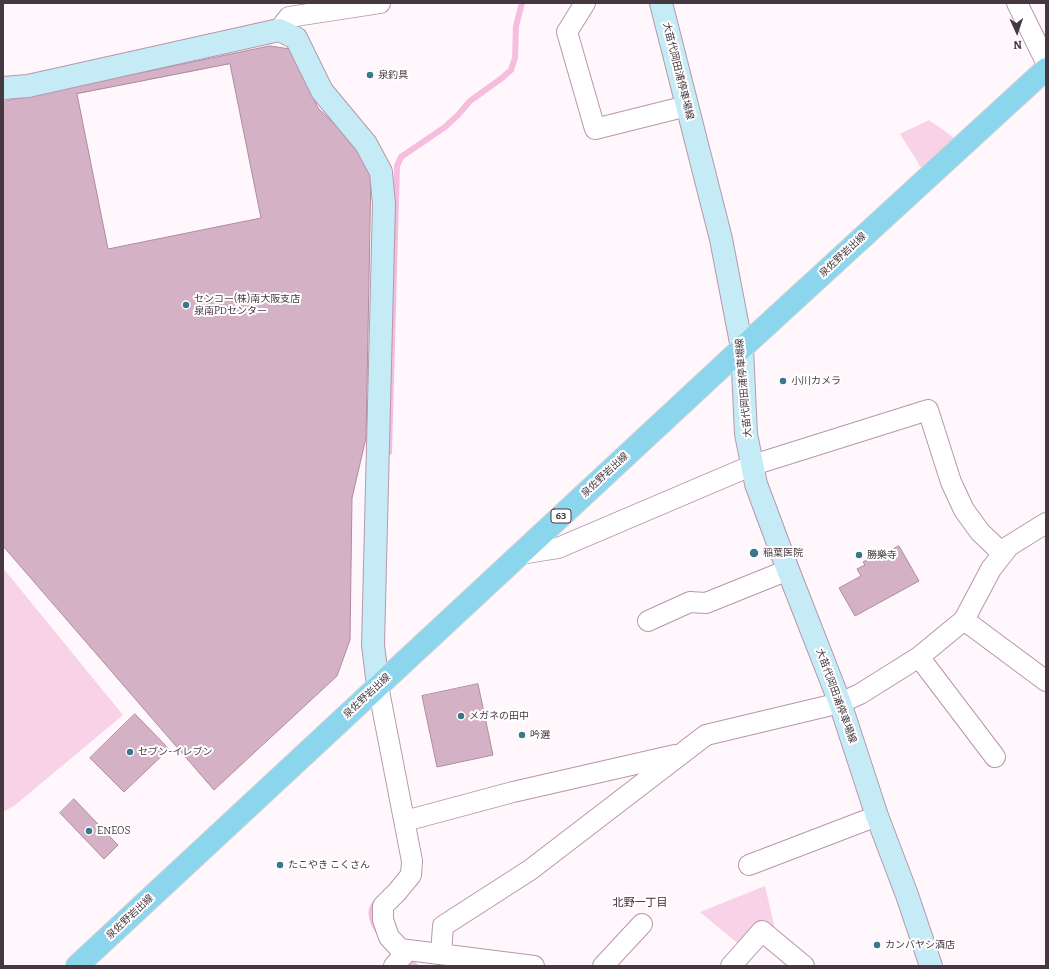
<!DOCTYPE html>
<meta charset="utf-8">
<style>
body{margin:0}
#map{position:relative;width:1049px;height:969px;overflow:hidden;background:#fff7fc;font-family:Bitter,serif}
canvas{display:block}
.frame{position:absolute;inset:0;border:4px solid #463840;pointer-events:none}
.north{position:absolute;left:997px;top:12px;width:40px;height:40px;-webkit-text-stroke:3px #fff;paint-order:stroke;rotate:177deg;font-size:11px;font-weight:700;line-height:16px;text-align:center;color:#463840}
.north::after{content:'';display:block;margin:auto;width:14px;height:18px;background:#463840;clip-path:polygon(50% 0,100% 100%,50% 72%,0 100%)}
</style>
<div id="map">
<canvas width="1049" height="969"></canvas>
<div class="frame"></div>
<div class="north">N</div>
</div>
<script>
const c = document.querySelector('canvas').getContext('2d');
c.lineJoin = 'round';
function fill(path, color) { c.fillStyle = color; c.fill(path, 'evenodd'); }
function stroke(path, color, width, dash) { c.strokeStyle = color; c.lineWidth = width; c.lineCap = dash ? 'butt' : 'round'; c.setLineDash(dash || []); c.stroke(path); }
function write(font, color, halo, rows, align = 'center') {
  c.font = font + ' Bitter,"Noto Sans JP",serif'; c.lineWidth = 4; c.setLineDash([]); c.textBaseline = 'middle'; c.strokeStyle = halo; c.fillStyle = color; for (const [text, x, y, turn = 0] of rows) {
    c.save(); c.translate(x, y); c.rotate((+turn || 0) * Math.PI / 180); c.textAlign = isNaN(turn) ? turn : align; if (halo) c.strokeText(text, 0, 0); c.fillText(text, 0, 0); c.restore();
  }
}
fill(new Path2D(`
 M929 120 957 140 922 169 900 134Z
 M3 568 123 715 14 806 3 812Z
 M765 886 776 933 742 947 700 912Z`), '#f8d3e8');
stroke(new Path2D(`
 M389 452 397 166 401 157 445 127 458 115 470 101 502 78 511 70 515 58 516 26 522 3
 M377 902C367 910 373 923 378 931
 M405 957 415 966`), '#f5bdde', 6);
const building = new Path2D(`
 M270 46 290 49 318 108 355 144 371 172 366 438 352 498 350 640 337 676 214 790 3 546V102Z
 M230 64 261 218 108 249 77 94Z
 M899 546 919 581 855 616 839 588 861 576 857 569 865 565 863 562 884 550 885 553Z
 M478 684 493 755 437 767 422 696Z
 M135 714 169 749 124 792 90 758Z
 M74 799 118 845 104 859 60 813Z`);
fill(building, '#d5b1c6');
stroke(building, '#ad8c9f', 1);
const street = new Path2D(`
 M585 3 567 32 595 129 687 106
 M1017 3 1046 62
 M279 30 289 17 380 3
 M520 554 558 548 753 465 928 410 951 482 964 510 980 532 1003 554
 M964 620 1046 681
 M648 621 690 602 706 603 788 570
 M919 657 995 757
 M378 686 412 861 411 875 397 892 383 906V920L389 937 400 949 534 966
 M405 821 513 792 675 755
 M749 865 877 816
 M441 954 443 926 530 870 706 735 840 703 860 694 919 657 964 620 991 569 1009 546 1046 523
 M394 966 408 950
 M603 966 642 924
 M731 966 762 931 804 966`);
const secondary = new Path2D(`
 M661 3 721 239 742 348 746 434 756 484 788 570 840 703 877 816 907 895 931 966
 M3 88 28 86 279 30 296 38 322 91 366 144 381 172 384 204 373 645 378 686`);
const primary = new Path2D(`
 M77 966 742 348 1046 69`);
stroke(street, '#b996ab', 22);
stroke(secondary, '#b996ab', 24);
stroke(primary, '#d6d3d5', 24);
stroke(street, '#fff', 20);
stroke(secondary, '#c5ebf6', 22);
stroke(primary, '#8cd6ed', 22);
for (const [x, y, r, color] of [
 [370,75,4,"#39788c"],
 [186,305,4,"#39788c"],
 [783,381,4,"#39788c"],
 [754,553,5,"#39788c"],
 [859,555,4,"#39788c"],
 [461,716,4,"#39788c"],
 [522,735,4,"#39788c"],
 [130,752,4,"#39788c"],
 [89,831,4,"#39788c"],
 [280,865,4,"#39788c"],
 [877,945,4,"#39788c"]
]) { const dot = new Path2D(); dot.arc(x, y, r, 0, 2 * Math.PI); c.fillStyle = color; c.fill(dot); stroke(dot, '#fff', 1.5); }
for (const [x, y, w] of [
 [561,516,20]
]) { const box = new Path2D(); box.roundRect(x - w / 2, y - 7, w, 14, 3); c.fillStyle = '#fff'; c.fill(box); stroke(box, '#463840', 1); }
write('bold 9px', '#463840', null, [
 ["63",561,516]
]);
write('10px', '#463840', '#fff', [
 ["大苗代岡田浦停車場線",678,71,76],
 ["泉佐野岩出線",843,255,-43],
 ["大苗代岡田浦停車場線",744,388,-95],
 ["泉佐野岩出線",605,475,-43],
 ["泉佐野岩出線",367,696,-43],
 ["大苗代岡田浦停車場線",836,696,70],
 ["泉佐野岩出線",130,917,-43]
]);
write('10px', '#463840', '#fff', [
 ["泉釣具",378,75],
 ["センコー(株)南大阪支店",194,299],
 ["泉南PDセンター",194,311],
 ["小川カメラ",791,381],
 ["稲葉医院",763,553],
 ["勝樂寺",867,555],
 ["メガネの田中",469,716],
 ["吟選",530,735],
 ["セブン-イレブン",138,752],
 ["ENEOS",97,831],
 ["たこやき こくさん",288,865],
 ["カンバヤシ酒店",885,945]
], 'left');
write('11px', '#45293a', '#fff', [
 ["北野一丁目",640,903]
]);
</script>
